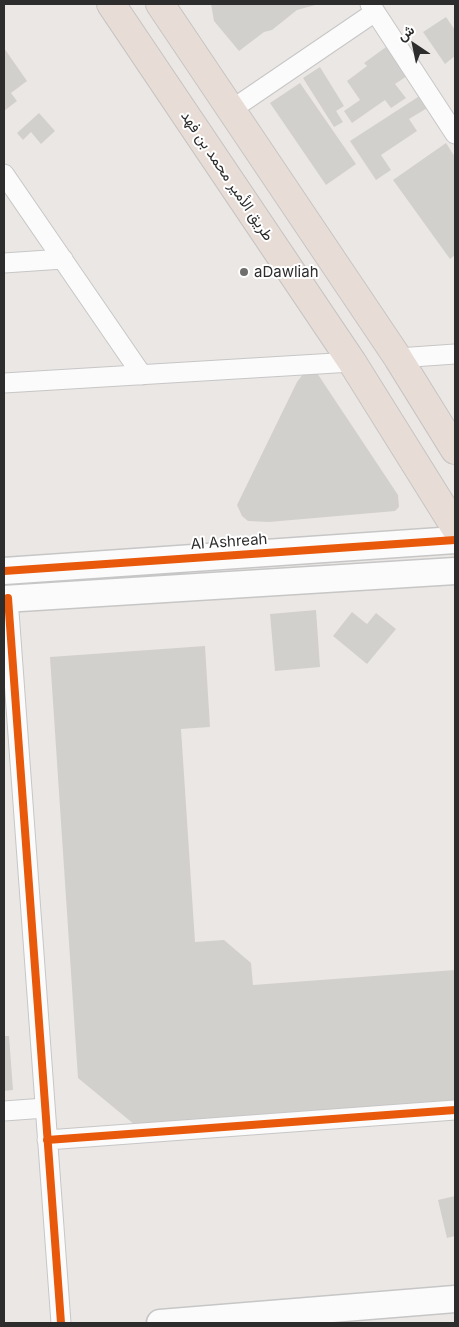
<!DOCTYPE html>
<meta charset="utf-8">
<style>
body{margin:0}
#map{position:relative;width:459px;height:1327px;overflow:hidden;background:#ebe7e4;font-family:Inter,Vazirmatn,sans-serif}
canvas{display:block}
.frame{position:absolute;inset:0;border:5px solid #2d2d2d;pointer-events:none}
.north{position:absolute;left:389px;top:20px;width:50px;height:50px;-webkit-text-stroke:4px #fff;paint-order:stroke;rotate:326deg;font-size:14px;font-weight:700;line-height:20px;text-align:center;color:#2d2d2d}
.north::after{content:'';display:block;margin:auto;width:18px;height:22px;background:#2d2d2d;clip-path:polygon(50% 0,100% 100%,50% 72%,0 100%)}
</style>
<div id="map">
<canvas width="459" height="1327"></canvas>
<div class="frame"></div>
<div class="north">ش</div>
</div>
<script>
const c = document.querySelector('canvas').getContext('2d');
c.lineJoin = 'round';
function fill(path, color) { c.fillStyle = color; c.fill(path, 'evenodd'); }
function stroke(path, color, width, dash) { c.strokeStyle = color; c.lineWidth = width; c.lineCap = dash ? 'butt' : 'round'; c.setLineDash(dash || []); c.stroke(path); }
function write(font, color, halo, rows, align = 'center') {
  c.font = font + ' Inter,Vazirmatn,sans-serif'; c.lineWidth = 4; c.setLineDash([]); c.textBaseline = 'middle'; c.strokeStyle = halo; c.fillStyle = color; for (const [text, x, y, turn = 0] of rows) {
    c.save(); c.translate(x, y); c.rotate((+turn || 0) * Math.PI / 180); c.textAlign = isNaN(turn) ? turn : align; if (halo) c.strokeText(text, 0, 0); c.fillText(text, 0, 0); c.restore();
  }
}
fill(new Path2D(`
 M211 4H319L297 10 272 30 264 32 239 51 214 21Z
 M446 17 455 30V56L445 64 423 32Z
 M386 47 407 76 395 84 406 98 391 108 385 100 352 123 344 111 360 100 347 81 367 66 364 63Z
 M4 48 27 81 11 93 17 101 4 111Z
 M320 67 344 106 336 111 343 122 334 127 303 78Z
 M300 83 356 164 326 185 270 103Z
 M421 95 429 107 409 119 417 131 381 155 391 170 376 180 350 141Z
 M39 113 55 131 41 144 31 132 23 140 17 133Z
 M446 143 455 157V255L450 259 393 180Z
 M306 370 317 373 398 495 399 507 395 511 269 522 248 521 242 516 237 505 297 382Z
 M316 610 320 667 275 671 270 614Z
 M352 612 367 624 376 613 396 629 367 664 333 636Z
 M205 646 210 727 181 729 195 942 224 940 251 963 253 985 455 970V1102L135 1125 78 1078 50 657Z
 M4 1036H9L13 1090 4 1091Z
 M455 1196V1236L447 1238 438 1200Z`), '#d2d0cd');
const street = new Path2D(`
 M370 4 455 134
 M231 110 375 12
 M4 174 142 375
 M4 263 63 259
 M398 358 455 354
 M4 383 352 362
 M8 598 61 1323
 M4 1111 45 1108
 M47 1140 455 1110`);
const secondary = new Path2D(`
 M4 571 455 540
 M4 599 455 571
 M160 1323 455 1299`);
const highway = new Path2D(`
 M111 4 352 362 455 527
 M160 4 398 358 455 450`);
stroke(street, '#c7c6c6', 21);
stroke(secondary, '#c7c6c6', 29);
stroke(highway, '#c6c4c3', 30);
stroke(street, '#fcfbfb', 19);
stroke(secondary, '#fcfbfb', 26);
stroke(highway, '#e8ddd6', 28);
stroke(new Path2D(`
 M4 571 455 540
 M8 598 61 1323
 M47 1140 455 1110`), '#e8590c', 8);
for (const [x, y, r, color] of [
 [244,272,5,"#706e6d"]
]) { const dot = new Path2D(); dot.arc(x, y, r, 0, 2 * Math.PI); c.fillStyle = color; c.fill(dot); stroke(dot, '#fff', 2); }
write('15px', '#2d2d2d', '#fff', [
 ["طريق الأمير محمد بن فهد",227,176,56],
 ["Al Ashreah",229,542,-4]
]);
write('15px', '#2d2d2d', '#fff', [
 ["aDawliah",254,272]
], 'left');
</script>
